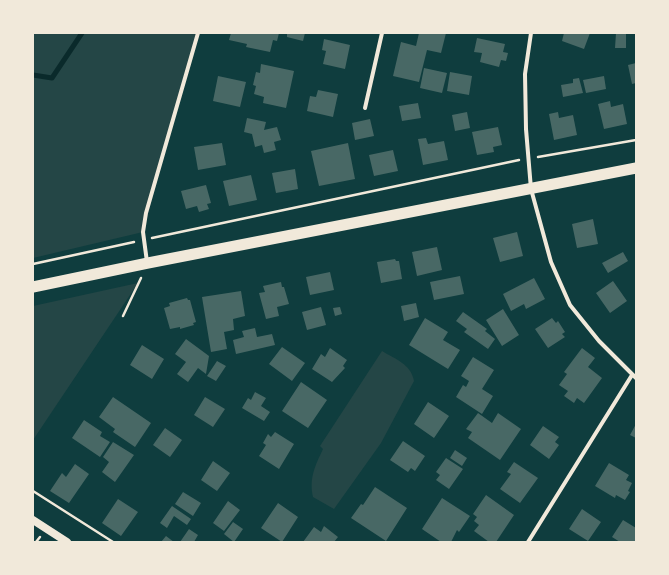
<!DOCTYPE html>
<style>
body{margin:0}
#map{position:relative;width:669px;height:575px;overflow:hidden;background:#0f3d3e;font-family:"IBM Plex Sans",sans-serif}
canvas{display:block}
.frame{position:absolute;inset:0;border:34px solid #f1e9da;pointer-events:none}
</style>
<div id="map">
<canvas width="669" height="575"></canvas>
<div class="frame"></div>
</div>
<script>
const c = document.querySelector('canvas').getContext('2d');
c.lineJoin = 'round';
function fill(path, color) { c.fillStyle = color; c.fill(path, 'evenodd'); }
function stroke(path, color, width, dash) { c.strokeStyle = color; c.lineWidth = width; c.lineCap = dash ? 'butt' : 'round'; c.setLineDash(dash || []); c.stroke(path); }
fill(new Path2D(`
 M33 33H198L143 232 33 258Z
 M138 283 33 440V306Z
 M382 351C395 359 411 364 414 381L381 443 334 509 313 497C309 478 315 466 323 449L320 446Z`), '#244646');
stroke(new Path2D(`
 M33 75 52 78 82 33`), '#0a2a2b', 5);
fill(new Path2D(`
 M231 33H279L277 41 273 40 270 52 246 47 247 44 229 40Z
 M287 33H305L303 41 287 37Z
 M419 33H446L441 53 427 50 419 82 393 76 401 42 416 46Z
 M564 33H590L584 49 562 41Z
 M616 33H626V48H615Z
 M477 38 505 44 503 52 508 53 506 61 501 60 499 67 480 62 482 53 474 52Z
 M324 39 350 45 345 69 323 64 326 51 322 50Z
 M636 63V83L632 84 628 65Z
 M261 64 294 71 286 108 263 103 264 97 254 94 256 86 253 85 256 72 260 73Z
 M424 68 447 73 442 93 420 88Z
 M450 72 472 76 469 95 447 91Z
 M218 76 246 82 240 107 213 101Z
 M604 76 606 89 586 93 583 80Z
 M579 78 583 93 563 97 561 85 573 83V79Z
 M318 90 338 94 333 117 307 111 310 96 316 97Z
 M610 101 611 107 623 104 627 124 604 129 598 104Z
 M418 103 421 118 402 121 399 106Z
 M467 112 470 128 455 131 452 115Z
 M558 112 559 118 573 115 577 135 554 140 549 114Z
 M247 118 266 122 264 130 277 127 281 140 274 142 276 150 264 153 262 145 255 147 252 134 244 132Z
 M370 119 374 136 355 140 352 123Z
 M498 127 502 145 493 147 494 152 477 155 472 132Z
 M426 138 428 144 444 141 448 160 423 165 418 139Z
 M222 143 226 165 198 170 194 147Z
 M348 143 355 179 319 186 311 151Z
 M393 150 398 171 374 176 369 155Z
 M295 169 298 189 276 193 272 173Z
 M251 175 257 200 229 206 223 181Z
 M206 185 211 203 207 204 209 209 199 212 197 206 186 209 181 191Z
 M593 219 598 244 577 248 572 224Z
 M517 232 523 256 500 262 493 238Z
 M437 247 442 270 417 276 412 252Z
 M623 252 628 261 608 273 602 263Z
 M395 259 396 261H399L402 279 381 283 377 262Z
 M330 272 334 290 310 295 306 277Z
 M460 276 464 294 434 300 430 282Z
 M534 278 545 299 526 309 524 304 511 311 503 294Z
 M613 281 627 301 610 313 596 293Z
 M281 282 282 287H284L289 304 277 307 279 316 266 319 259 293 265 292 263 286Z
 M241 291 245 316 233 319 234 330 224 332 227 349 211 352 202 297Z
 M187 298 188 300H190L196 322 193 323 194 325 180 329V327L170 329 164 308 170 306 169 303Z
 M416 303 419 317 404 321 401 306Z
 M321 307 326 325 307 330 302 312Z
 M340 307 342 314 335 316 333 308Z
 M503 309 519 335 502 346 486 320Z
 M463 312 487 329 485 331 495 339 488 349 464 332 467 329 456 321Z
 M425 318 448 332 443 340 460 350 448 369 409 345Z
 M552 318 556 323 558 321 565 332 562 334 565 337 548 348 535 329Z
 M255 328 257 337 272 334 275 345 236 354 233 340 244 337 242 331Z
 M186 339 209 356 206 374 198 368 188 382 177 374 186 362 175 354Z
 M142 345 164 359 152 379 130 365Z
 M282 347 305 363 292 381 269 364Z
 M330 348 347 360 343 366 345 368 332 382 312 369 321 354 325 357Z
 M582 348 595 358 588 367 602 378 584 403 577 398 574 403 564 396 568 391 559 385 567 374 564 372Z
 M473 357 494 370 482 389 493 396 482 414 456 397 463 385 466 387 469 381 461 376Z
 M217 361 226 366 216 381 207 376Z
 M301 382 327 400 308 428 282 411Z
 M255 392 266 398 261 406 270 412 264 421 242 408 248 398 251 400Z
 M113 397 151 423 135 447 113 432 115 429 99 417Z
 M205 397 225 409 213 427 194 415Z
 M428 402 449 416 434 438 414 424Z
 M478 413 492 423 498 413 521 429 500 460 468 438 472 432 466 429Z
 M84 420 102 432 100 436 110 442 100 457 72 438Z
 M636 424V438L630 435Z
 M543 426 559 437 555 442 559 445 549 459 530 445Z
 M165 428 182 440 170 457 153 445Z
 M275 432 294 444 279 469 259 456 266 445 263 443 268 434 271 437Z
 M403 441 425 456 415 471 411 468 408 472 390 460Z
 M113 442 134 455 115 482 102 472 109 462 103 457Z
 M455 450 467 458 462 466 450 458Z
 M446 458 463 469 449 489 436 480 440 475 436 472Z
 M213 461 230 473 217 491 201 480Z
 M514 462 538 478 520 503 500 489 511 474 507 472Z
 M609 463 629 475 626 480 632 483 628 491 630 492 625 500 616 495 615 498 595 486Z
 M75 464 89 474 69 503 50 491 62 473 66 477Z
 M375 487 407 508 386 541 351 518 361 504 363 505Z
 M183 492 201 503 193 516 175 504Z
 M486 495 514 515 496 542H489L474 531 479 525 474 521 477 517 473 514Z
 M442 498 470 516 459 532 457 530 451 542H441L422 529Z
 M118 499 138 512 121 536 102 523Z
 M228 501 240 510 224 531 213 523Z
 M278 503 298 517 282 542 261 528Z
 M172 506 191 519 187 525 174 516 167 528 160 523Z
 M582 509 601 522 588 541 569 529Z
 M623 520 636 528V542H620L612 537Z
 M233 522 243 529 234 542 224 534Z
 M324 526 338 537 334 542H303L314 527 321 532Z
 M189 529 198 535 194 542H180Z
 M166 536 174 542H161Z`), '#486865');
stroke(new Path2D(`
 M538 157 636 140
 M152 238 519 160
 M33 264 134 242
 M123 316 141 278
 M33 491 113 542
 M36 542 40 537`), '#f1e9da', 2.5);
stroke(new Path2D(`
 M531 33 525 74 526 129 531 189 551 262 570 305 599 341 636 378
 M365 108 382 33
 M147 262 143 232 146 213 198 33
 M528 542 632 375`), '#f1e9da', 4);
stroke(new Path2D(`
 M33 520 67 542`), '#f1e9da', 8);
stroke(new Path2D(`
 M33 287 148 263 636 168`), '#f1e9da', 11);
</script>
